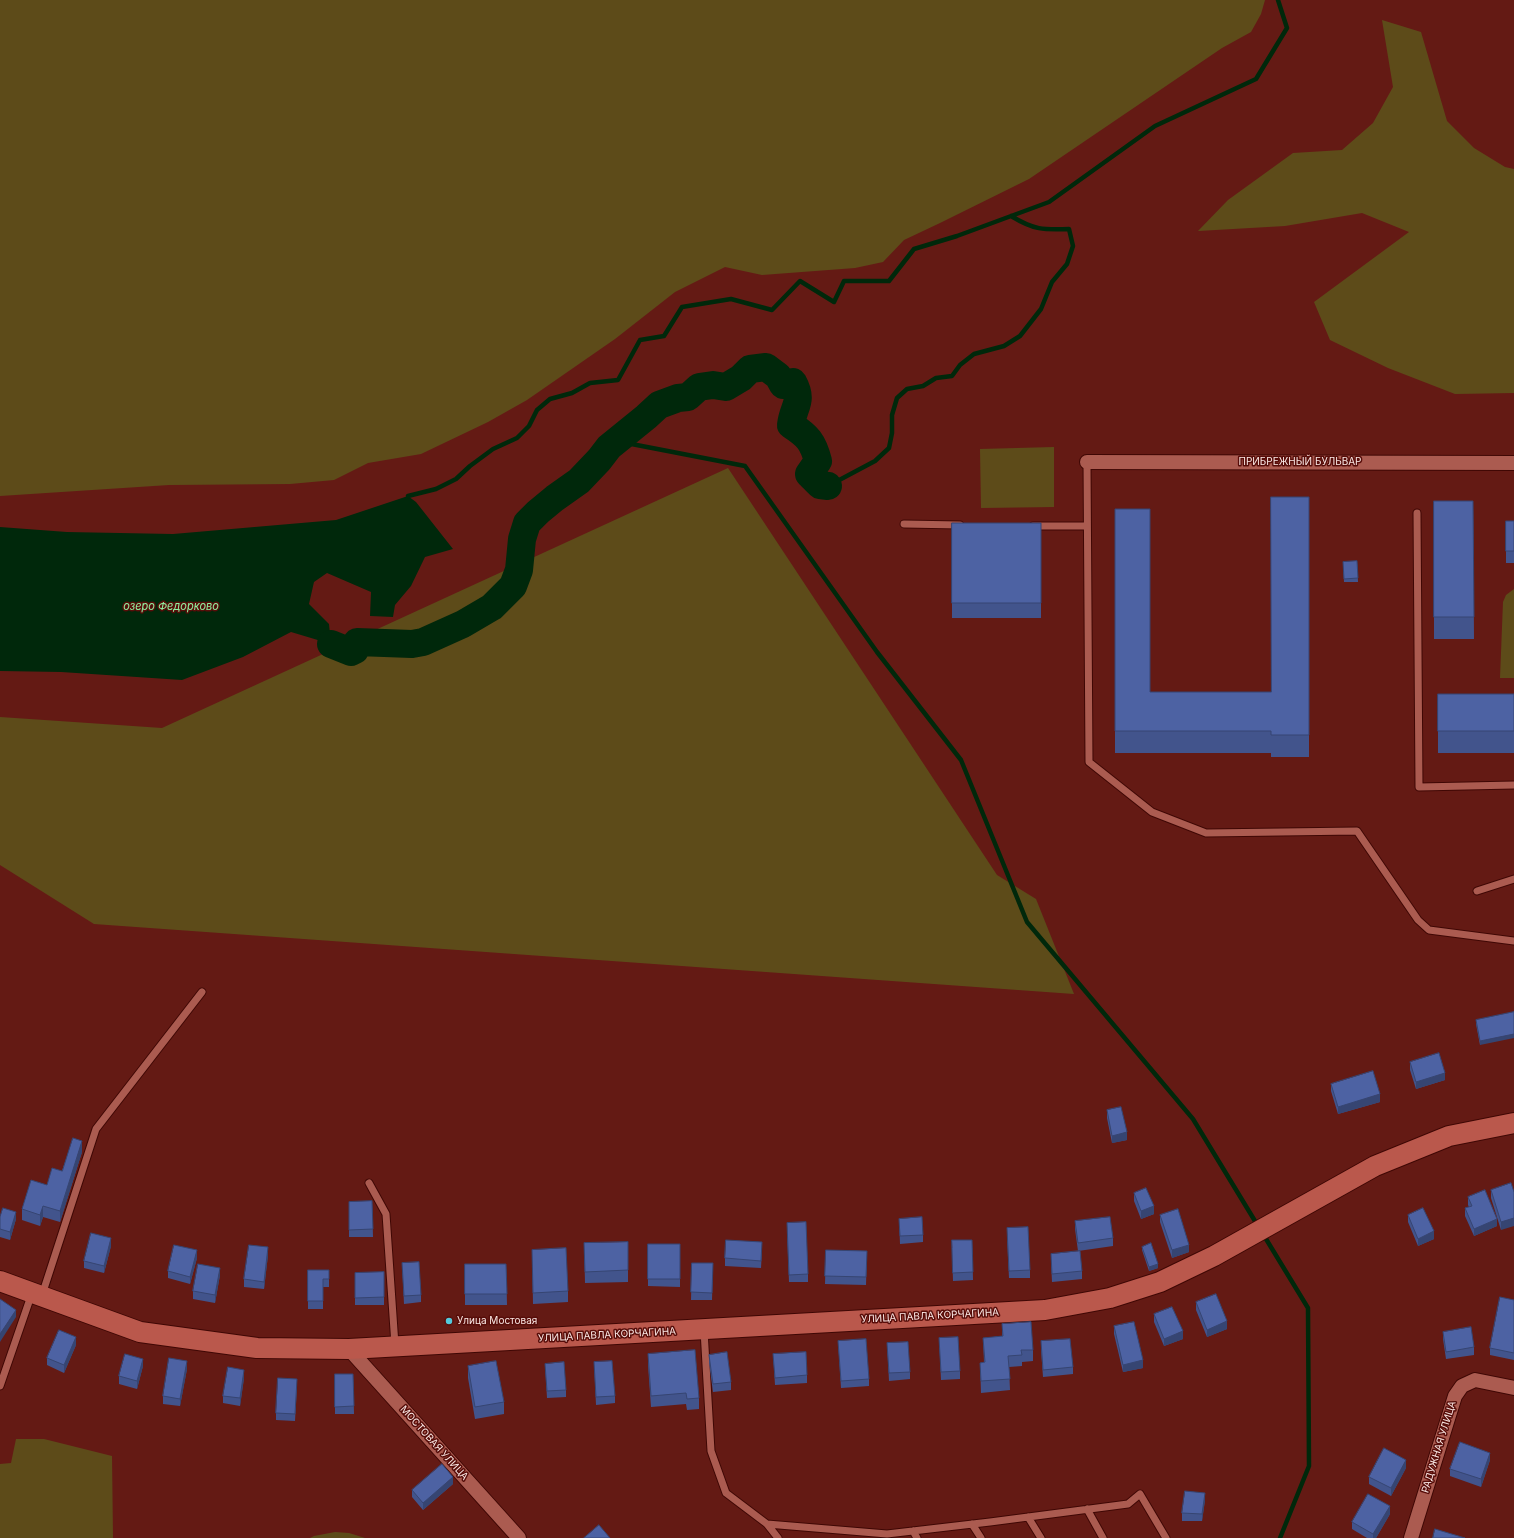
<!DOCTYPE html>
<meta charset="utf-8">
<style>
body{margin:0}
canvas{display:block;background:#641a14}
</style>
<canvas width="1514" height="1538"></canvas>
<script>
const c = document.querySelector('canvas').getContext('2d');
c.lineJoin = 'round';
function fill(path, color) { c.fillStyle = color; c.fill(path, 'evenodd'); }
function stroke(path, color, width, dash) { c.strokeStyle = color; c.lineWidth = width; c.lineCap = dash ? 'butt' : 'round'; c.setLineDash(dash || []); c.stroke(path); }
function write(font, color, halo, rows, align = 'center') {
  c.font = font + ' Inter,sans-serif'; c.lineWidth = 3; c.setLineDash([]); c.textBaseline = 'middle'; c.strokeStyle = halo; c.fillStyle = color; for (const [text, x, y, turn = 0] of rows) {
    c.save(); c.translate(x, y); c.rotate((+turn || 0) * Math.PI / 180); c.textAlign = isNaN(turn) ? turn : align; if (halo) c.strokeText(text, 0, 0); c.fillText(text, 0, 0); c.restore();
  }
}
fill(new Path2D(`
 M0 0H1265L1261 14 1251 32 1222 48 1029 179 940 223 904 240 883 262 855 268 762 275 725 267 675 292 615 339 527 400 488 422 421 454 368 463 334 480 290 484 169 485 0 496Z
 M1382 20 1421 32 1447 121 1474 148 1505 167 1514 169V393L1455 394 1388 368 1330 340 1314 302 1409 232 1362 213 1285 226 1198 231 1228 200 1293 153 1342 150 1373 123 1393 87Z
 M1054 447V507L981 508 980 449Z
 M728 468 997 875 1036 899 1074 994 94 924 0 865V717L162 728Z
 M1514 589V678H1500L1503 602 1506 595Z
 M16 1439H44L112 1456 113 1538H0V1464L11 1463Z
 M335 1532 349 1533 365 1538H310L314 1536Z`), '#5d4b19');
fill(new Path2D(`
 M408 496 416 502 453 549 425 557 411 586 395 605 393 617 370 616 371 592 327 573 314 582 309 604 329 624 331 644 291 632 243 657 182 680 61 672 0 671V527L67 532 173 534 336 520Z`), '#00280b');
stroke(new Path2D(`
 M616 441 745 466 877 652 961 760 1027 922 1193 1119 1258 1226
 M828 486 875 461 889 448 892 433V415L897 398 907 389 923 386 936 378 952 376 960 365 974 354 1004 346 1020 336 1041 309 1052 282 1067 264 1073 246 1069 229C1043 230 1034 230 1011 216
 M408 496 436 489 456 479 470 466 493 449 517 438 529 426 537 410 550 399 572 393 590 383 618 380 640 340 664 336 682 307 731 299 772 310 800 281 834 302 844 281H889L914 249 957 236 1049 202 1155 126 1256 79 1287 28 1278 0
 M1263 1234 1308 1308 1309 1466 1280 1538`), '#00280b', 4.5);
stroke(new Path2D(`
 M331 644 351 652 355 650 357 642 412 644 423 642 463 624 492 607 513 586 519 570 522 539 527 523 538 512 555 498 579 481 599 460 609 447 646 417 659 405 678 398 688 397 699 387 713 385 726 387 741 378 750 369 766 367 778 376 783 385 793 382C804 402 793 406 791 425 808 436 813 442 818 461L809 474 820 485 828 486`), '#00280b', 28);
const lane = new Path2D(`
 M1087 462 1089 762 1152 812 1206 833 1357 831 1418 920 1429 930 1514 941
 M1417 513 1419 787 1514 785
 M904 524 960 525
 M1033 526H1087
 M1477 891 1514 879
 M369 1183 386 1214 395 1345
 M42 1295 96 1129 202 992
 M704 1330 711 1451 726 1493 767 1524 778 1538
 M0 1386 32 1293
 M1087 1509 1103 1538
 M1028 1517 1041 1538
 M767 1524 887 1534 990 1522 1128 1504 1140 1494 1166 1538
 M972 1524 981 1538
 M913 1531 917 1538`);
const street = new Path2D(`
 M1087 462 1514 463
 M349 1349 519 1538
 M1411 1538 1455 1396 1462 1386 1475 1380 1514 1388`);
const secondary = new Path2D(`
 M0 1281 140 1332 257 1348 349 1349 1045 1310 1110 1298 1160 1282 1214 1256 1375 1166 1449 1136 1514 1123`);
stroke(lane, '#3f0704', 9);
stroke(street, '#3f0704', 16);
stroke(secondary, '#3f0704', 22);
stroke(lane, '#ab5b50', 7);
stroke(street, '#ab5b50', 14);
stroke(secondary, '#ba584c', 20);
fill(new Path2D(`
 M1309 497V757H1271V753H1115V509L1150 692H1271Z
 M1434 501H1473L1474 639H1434Z
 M1506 521H1514V563H1506Z
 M952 523H1041V618H952Z
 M1357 561 1358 582H1344L1343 562Z
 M1438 694H1514V753H1438Z
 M1514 1012 1480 1045 1476 1024V1020Z
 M1410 1062 1445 1080 1416 1089 1410 1070Z
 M1331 1084 1380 1102 1338 1114 1331 1091Z
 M1107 1110 1127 1140 1112 1143 1107 1118Z
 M82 1152 60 1222 43 1217 40 1226 22 1220V1209L47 1185Z
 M1491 1190 1514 1192 1501 1230 1491 1198Z
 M1134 1193 1154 1214 1141 1219 1134 1201Z
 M1468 1197 1497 1226 1474 1236 1465 1216V1208L1469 1207 1468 1205Z
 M372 1201 373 1237H349V1202Z
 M1160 1215 1189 1252 1172 1258 1160 1222Z
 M1408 1215 1434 1239 1418 1246 1408 1222Z
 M0 1217 16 1219 10 1240 0 1237Z
 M899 1219 923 1235V1242L900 1244Z
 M1075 1221 1113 1238V1246L1078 1251 1075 1229Z
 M787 1231 808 1274V1282H789Z
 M1007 1236 1030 1270V1278H1009Z
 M972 1240 973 1280 953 1281 952 1248Z
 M584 1243 628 1270V1282L585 1283Z
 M648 1244H680V1287L648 1286Z
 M111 1246 104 1273 84 1268V1261Z
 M1142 1247 1158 1268 1149 1271 1142 1250Z
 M532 1250 568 1291V1302L533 1304Z
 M762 1250 761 1268 725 1266V1258Z
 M826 1250 867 1251 866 1285 825 1284Z
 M1051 1254 1082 1271V1279L1052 1282 1051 1261Z
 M268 1255 264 1289 244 1287V1279Z
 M197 1258 190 1284 168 1278V1271Z
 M402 1263 421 1295V1302L404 1304Z
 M692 1263H713L712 1300H691Z
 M465 1264H506L507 1305H465Z
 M308 1270H329V1287H323V1309H308Z
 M384 1272V1305H355V1273Z
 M220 1275 215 1303 193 1299V1291Z
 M1514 1300V1360L1490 1355V1348Z
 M1196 1302 1227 1329 1207 1337 1196 1310Z
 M1154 1314 1183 1339 1164 1346 1154 1322Z
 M1002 1324 1033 1350V1361L1022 1362V1366L1009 1367 1010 1390 981 1393 980 1363 984 1362 983 1338 1002 1336Z
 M1114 1326 1143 1368 1123 1372 1114 1334Z
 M1443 1332 1474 1347V1355L1446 1359 1443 1339Z
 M939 1338 960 1371V1379L941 1380Z
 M838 1341 869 1379V1386L841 1388Z
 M1041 1341 1073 1367V1374L1043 1377 1041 1349Z
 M887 1343 910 1372V1379L889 1381Z
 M76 1345 64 1373 47 1365V1358Z
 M648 1354 699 1398V1409L687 1410 686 1404 651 1407 648 1365Z
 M773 1354 807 1375V1383L775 1385Z
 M709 1355 731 1382V1390L713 1392 709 1362Z
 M594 1362 615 1396V1403L596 1405Z
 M545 1364 566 1390V1397L547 1398Z
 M143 1366 137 1389 119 1384V1376Z
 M468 1366 504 1402V1414L475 1419 468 1378Z
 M187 1369 180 1406 163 1404V1396Z
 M335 1374H353L354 1414H335Z
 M244 1378 240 1406 223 1403V1396Z
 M297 1386 295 1421 276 1420V1413Z
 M1490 1460 1481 1487 1450 1476V1469Z
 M1406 1468 1391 1496 1369 1484V1477Z
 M453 1484 423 1510 412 1497V1490Z
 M1205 1500 1202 1521H1182V1513Z
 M1390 1514 1376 1538H1367L1352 1529V1522Z`), '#42548c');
fill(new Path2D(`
 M1514 1034V1038L1480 1045V1041Z
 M1445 1073V1080L1416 1089V1082Z
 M1380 1094V1102L1338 1114V1107Z
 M1127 1132V1140L1112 1143V1136Z
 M82 1141V1152L60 1222V1211Z
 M43 1206V1217L40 1226V1215Z
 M1154 1206V1214L1141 1219V1211Z
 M16 1212V1219L10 1240V1232Z
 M1514 1218V1226L1501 1230V1222Z
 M1497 1219V1226L1474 1236V1229Z
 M1434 1231V1239L1418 1246V1239Z
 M111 1238V1246L104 1273V1266Z
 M1189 1245V1252L1172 1258V1250Z
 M268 1247V1255L264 1289V1282Z
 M197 1250V1258L190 1284V1277Z
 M1158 1264V1268L1149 1271V1267Z
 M220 1268V1275L215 1303V1295Z
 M16 1310V1317L0 1342V1334Z
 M1227 1321V1329L1207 1337V1330Z
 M1183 1331V1339L1164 1346V1339Z
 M76 1337V1345L64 1373V1365Z
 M143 1359V1366L137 1389V1381Z
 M1143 1360V1368L1123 1372V1365Z
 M187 1361V1369L180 1406V1399Z
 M244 1370V1378L240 1406V1398Z
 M1490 1453V1460L1481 1487V1479Z
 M1406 1460V1468L1391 1496V1488Z
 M453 1477V1484L423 1510V1503Z
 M1205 1493V1500L1202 1521V1514Z
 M1390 1506V1514L1376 1538H1373V1534Z`), '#364572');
const building = new Path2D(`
 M1271 497H1309V735H1271V731H1115V509H1150V692H1271Z
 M1434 501H1473L1474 617H1434Z
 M1506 521H1514V551H1506Z
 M952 523H1041V603H952Z
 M1357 561 1358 578 1344 579 1343 562Z
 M1438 694H1514V731H1438Z
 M1514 1012V1034L1480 1041 1476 1020Z
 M1439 1053 1445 1073 1416 1082 1410 1062Z
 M1373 1071 1380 1094 1338 1107 1331 1084Z
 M1121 1107 1127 1132 1112 1136 1107 1110Z
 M73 1138 82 1141 60 1211 43 1206 40 1215 22 1209 31 1180 47 1185 52 1168 62 1171Z
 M1511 1183 1514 1192V1218L1501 1222 1491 1190Z
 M1146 1188 1154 1206 1141 1211 1134 1193Z
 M1485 1190 1497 1219 1474 1229 1465 1208 1472 1206 1468 1197Z
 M372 1201 373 1229 349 1230V1202Z
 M3 1208 16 1212 10 1232 0 1229V1217Z
 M1423 1208 1434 1231 1418 1239 1408 1215Z
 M1178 1209 1189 1245 1172 1250 1160 1215Z
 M922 1217 923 1235 900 1236 899 1219Z
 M1110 1217 1113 1238 1078 1243 1075 1221Z
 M806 1222 808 1274 789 1275 787 1223Z
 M1028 1227 1030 1270 1009 1271 1007 1228Z
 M91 1233 111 1238 104 1266 84 1261Z
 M726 1240 762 1242 761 1261 725 1258Z
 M952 1240H972L973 1272 953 1273Z
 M628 1242V1270L585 1272 584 1243Z
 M1151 1243 1158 1264 1149 1267 1142 1247Z
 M648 1244H680V1279H648Z
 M174 1245 197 1250 190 1277 168 1271Z
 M249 1245 268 1247 264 1282 244 1279Z
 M566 1248 568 1291 533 1293 532 1250Z
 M826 1250 867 1251 866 1277 825 1276Z
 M1080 1251 1082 1271 1052 1274 1051 1254Z
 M419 1262 421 1295 404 1296 402 1263Z
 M692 1263H713L712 1293 691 1292Z
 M198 1264 220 1268 215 1295 193 1291Z
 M465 1264H506L507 1294H465Z
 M308 1270H329V1279H323V1301H308Z
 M384 1272V1297L355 1298V1273Z
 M1216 1294 1227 1321 1207 1330 1196 1302Z
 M1500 1297 1514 1300V1353L1490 1348Z
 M0 1299 16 1310 0 1334Z
 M1172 1307 1183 1331 1164 1339 1154 1314Z
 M1031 1322 1033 1350H1021L1022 1355 1008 1356 1010 1379 981 1381 980 1363 985 1362 983 1338 1003 1336 1002 1324Z
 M1134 1322 1143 1360 1123 1365 1114 1326Z
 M1471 1327 1474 1347 1446 1352 1443 1332Z
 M59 1330 76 1337 64 1365 47 1358Z
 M958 1337 960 1371 941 1372 939 1338Z
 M866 1339 869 1379 841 1381 838 1341Z
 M1070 1339 1073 1367 1043 1370 1041 1341Z
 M908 1342 910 1372 889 1373 887 1343Z
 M695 1350 699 1398 687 1399 686 1393 651 1396 648 1354Z
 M727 1352 731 1382 713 1384 709 1355Z
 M806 1352 807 1375 775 1378 773 1354Z
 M125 1354 143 1359 137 1381 119 1376Z
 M169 1358 187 1361 180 1399 163 1396Z
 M496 1361 504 1402 475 1407 468 1366Z
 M612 1361 615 1396 596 1397 594 1362Z
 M564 1362 566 1390 547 1391 545 1364Z
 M228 1367 244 1370 240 1398 223 1396Z
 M335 1374H353L354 1406 335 1407Z
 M278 1378 297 1379 295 1414 276 1413Z
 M1460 1442 1490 1453 1481 1479 1450 1469Z
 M1384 1448 1406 1460 1391 1488 1369 1477Z
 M442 1464 453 1477 423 1503 412 1490Z
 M1185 1491 1205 1493 1202 1514 1182 1513Z
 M1368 1494 1390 1506 1373 1534 1352 1522Z
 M599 1525 610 1538H584Z
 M1435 1529 1465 1538H1433Z`);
fill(building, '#4d62a3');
stroke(building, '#364572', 1);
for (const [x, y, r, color] of [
 [449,1321,4,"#53cadc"]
]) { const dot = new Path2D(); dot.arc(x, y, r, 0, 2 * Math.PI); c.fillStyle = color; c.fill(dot); stroke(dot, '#570d09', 1.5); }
write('10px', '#fbe8e5', '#570d09', [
 ["ПРИБРЕЖНЫЙ БУЛЬВАР",1300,462],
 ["УЛИЦА ПАВЛА КОРЧАГИНА",930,1316,-3],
 ["УЛИЦА ПАВЛА КОРЧАГИНА",607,1335,-3],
 ["МОСТОВАЯ УЛИЦА",434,1443,48],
 ["РАДУЖНАЯ УЛИЦА",1439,1447,-73]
]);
write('10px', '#fbe8e5', '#570d09', [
 ["Улица Мостовая",457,1321]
], 'left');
write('italic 11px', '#8ff1a1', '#570d09', [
 ["озеро Федорково",171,607]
]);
</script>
